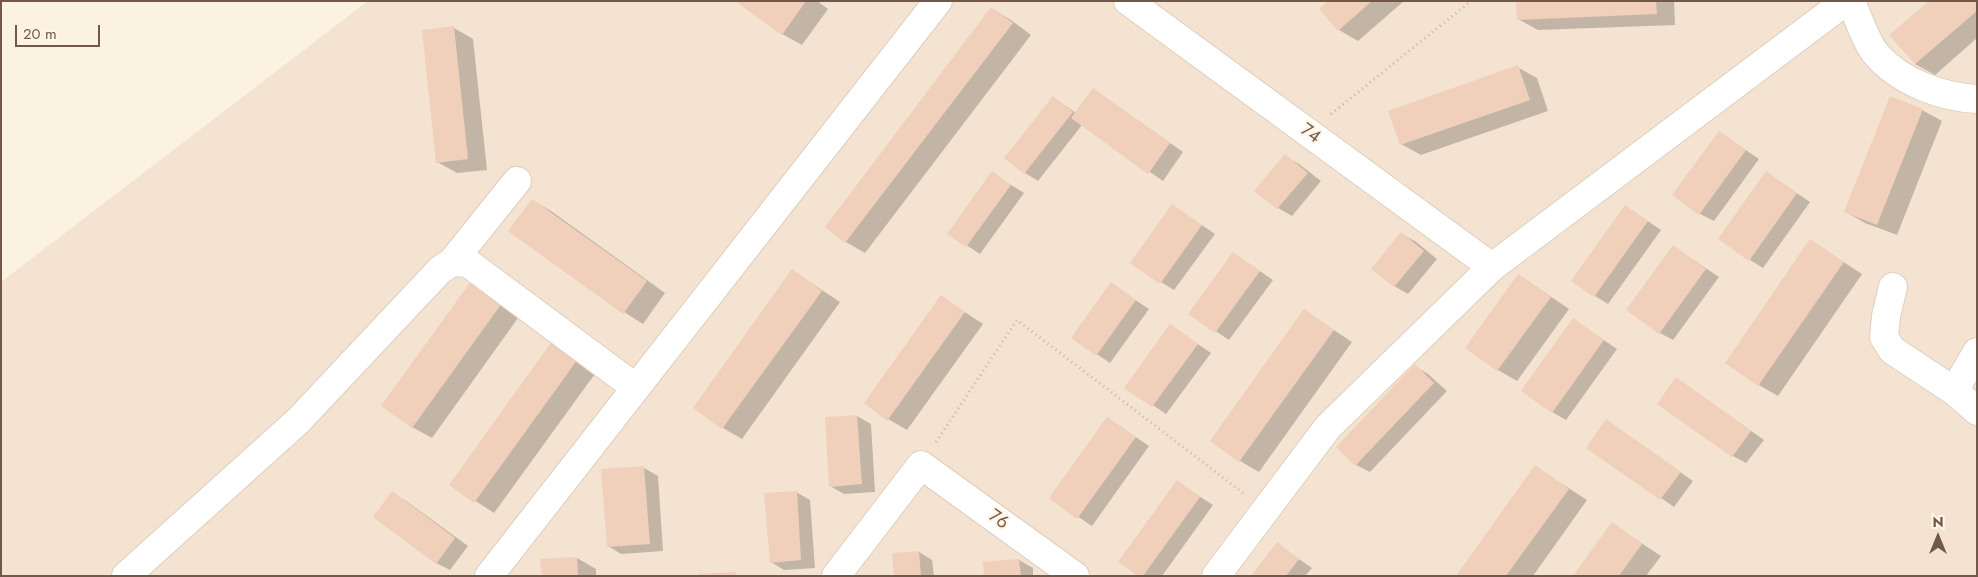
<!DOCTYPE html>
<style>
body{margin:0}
#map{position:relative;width:1978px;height:577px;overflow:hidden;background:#fbf2e1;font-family:Jost,sans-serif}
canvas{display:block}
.frame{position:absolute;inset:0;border:2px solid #725849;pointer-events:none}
.north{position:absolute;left:1913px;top:512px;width:50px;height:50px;-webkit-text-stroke:4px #fff6e7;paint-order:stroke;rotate:0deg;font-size:14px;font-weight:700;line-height:20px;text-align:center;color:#725849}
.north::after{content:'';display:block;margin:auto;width:18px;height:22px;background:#725849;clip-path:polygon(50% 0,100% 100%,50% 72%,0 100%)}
.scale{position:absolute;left:15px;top:25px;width:85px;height:22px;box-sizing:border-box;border:2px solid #725849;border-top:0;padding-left:6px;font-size:15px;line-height:18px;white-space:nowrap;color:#725849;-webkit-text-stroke:4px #fff6e7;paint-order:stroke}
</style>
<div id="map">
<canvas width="1978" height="577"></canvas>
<div class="frame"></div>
<div class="north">N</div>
<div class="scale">20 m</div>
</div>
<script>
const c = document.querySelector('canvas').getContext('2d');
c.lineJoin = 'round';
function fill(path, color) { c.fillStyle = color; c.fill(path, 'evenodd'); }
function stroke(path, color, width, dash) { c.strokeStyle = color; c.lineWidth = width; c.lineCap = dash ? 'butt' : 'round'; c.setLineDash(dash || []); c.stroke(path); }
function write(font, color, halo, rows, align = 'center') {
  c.font = font + ' Jost,sans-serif'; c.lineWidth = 4.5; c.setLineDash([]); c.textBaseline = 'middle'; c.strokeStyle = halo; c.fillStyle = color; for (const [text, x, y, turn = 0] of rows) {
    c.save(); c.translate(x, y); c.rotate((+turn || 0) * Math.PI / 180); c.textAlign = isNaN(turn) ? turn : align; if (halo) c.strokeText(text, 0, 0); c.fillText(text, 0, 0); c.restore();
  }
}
fill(new Path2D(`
 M368 1H1977V576H1V282Z`), '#f3e3d0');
fill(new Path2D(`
 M737 1H817L828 9 802 45 782 34Z
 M1330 1H1404L1358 41 1339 30Z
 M1518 1H1674L1675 25 1538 30 1518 19Z
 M1977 1V38L1935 75 1915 64Z
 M992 9 1011 20 1031 35 865 253 846 242 826 227Z
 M454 28 473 39 487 170 457 173 437 162Z
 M1517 67 1537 78 1548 111 1421 155 1401 144Z
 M1054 98 1076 113 1106 98 1183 152 1163 181 1082 125 1038 181 1025 173Z
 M1922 110 1942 121 1897 235 1865 223 1846 212Z
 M1719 132 1759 159 1714 221 1700 214Z
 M1285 156 1299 164 1321 181 1292 216 1278 208 1256 190Z
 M992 173 1024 193 980 254 949 234Z
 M1767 173 1810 202 1763 268 1750 260Z
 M532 200 551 211 665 293 643 324 624 312Z
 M1173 206 1215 234 1174 290 1161 282Z
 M1625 206 1661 230 1608 304 1595 296Z
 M1401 234 1415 241 1437 259 1408 294 1394 286Z
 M1811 241 1862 274 1778 396 1759 385Z
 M1674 247 1719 277 1673 340 1660 333Z
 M1233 253 1273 280 1229 340 1190 314Z
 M793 271 840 302 742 439 723 428Z
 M1519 275 1569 309 1517 381 1498 370Z
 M474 279 523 311 432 438 412 427Z
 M1111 284 1149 309 1110 363 1073 338Z
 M942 297 983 324 907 430 888 419Z
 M1305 311 1352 342 1259 472 1240 461Z
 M1574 320 1617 349 1566 420 1552 412Z
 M1171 326 1211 353 1166 414 1126 387Z
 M553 342 597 371 494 513 451 485Z
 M1415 366 1428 374 1447 391 1370 472 1356 465Z
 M1677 379 1764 440 1746 463 1733 456Z
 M857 416 871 424 875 492 844 494 830 486Z
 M1108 418 1149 446 1092 526 1050 498Z
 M1607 421 1693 481 1674 507 1588 447Z
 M1536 467 1587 500 1533 576H1458Z
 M644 468 658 476 663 551 621 554 608 546 603 470Z
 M1177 482 1213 505 1162 576H1140Z
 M796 492 810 500 815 568 784 570 771 562Z
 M392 493 406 501 468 546 450 570 436 563Z
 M1612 524 1661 556 1646 576H1575Z
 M1277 544 1312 568 1305 576H1253Z
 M919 552 932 560 934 576H895Z
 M577 558 596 569V576H543Z
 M1019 560 1033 568V576H985Z`), '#0003');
fill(new Path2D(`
 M735 1H806L782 35Z
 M1328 1H1372L1338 31 1319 9Z
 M1516 1H1656L1657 14 1517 20Z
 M1929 1H1977V11L1915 64 1889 35Z
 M991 7 1013 23 845 243 825 227Z
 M454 26 468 159 436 163 422 30Z
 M1518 65 1530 100 1400 145 1388 111Z
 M1093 88 1170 143 1148 174 1071 118Z
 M1053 96 1073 112 1024 174 1004 158Z
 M1890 96 1923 109 1877 225 1844 212Z
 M1719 131 1746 150 1699 215 1672 195Z
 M1285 154 1308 173 1277 209 1254 191Z
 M992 171 1011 185 966 247 947 234Z
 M1766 171 1797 193 1749 261 1718 239Z
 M532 199 647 281 623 314 508 231Z
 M1172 204 1202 225 1160 284 1130 263Z
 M1625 205 1648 221 1594 297 1571 281Z
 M1401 232 1424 251 1394 287 1371 269Z
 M1810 239 1844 262 1758 386 1725 363Z
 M1673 245 1706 269 1659 334 1626 310Z
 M1233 252 1260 271 1215 333 1188 314Z
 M792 269 822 291 722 429 693 408Z
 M1518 274 1551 297 1497 371 1465 348Z
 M474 277 505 299 412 428 381 406Z
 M1111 282 1136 300 1096 356 1071 338Z
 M941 295 965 312 887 421 864 403Z
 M1304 309 1334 330 1239 462 1210 441Z
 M1573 318 1604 340 1552 413 1521 391Z
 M1170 324 1198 344 1152 407 1124 388Z
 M553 340 578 359 474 503 449 485Z
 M1415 364 1434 383 1355 466 1336 447Z
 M1676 377 1751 431 1732 457 1657 404Z
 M857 415 862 484 829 487 825 417Z
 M1107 417 1136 437 1077 519 1049 498Z
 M1606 419 1681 472 1660 500 1586 448Z
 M1535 465 1569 489 1506 576H1456Z
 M644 466 650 544 607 547 601 469Z
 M1177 480 1200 497 1143 576H1138L1118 562Z
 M392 491 455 538 436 564 373 517Z
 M797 491 801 560 770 563 764 493Z
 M1612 522 1642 544 1619 576H1573Z
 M1277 542 1299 559 1286 576H1251Z
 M919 551 921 576H894L892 553Z
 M577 557 578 576H542L540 559Z
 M1019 559 1021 576H984L983 562Z
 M736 572V576H698V574Z`), '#f0d0ba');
const minor = new Path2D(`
 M1128 1 1492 267
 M1851 1C1857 15 1867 44 1876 54 1900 82 1941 97 1977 99
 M452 262 468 263 636 388
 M1893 287 1886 316 1884 337 1892 350 1954 391 1977 411
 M1954 391 1977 352
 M126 576 298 421 440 270 452 262 517 181
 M489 576 938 1
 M836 576 921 465 1075 576
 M1216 576 1328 427 1492 267 1846 1`);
stroke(minor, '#dfcebe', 30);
stroke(new Path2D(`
 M1331 114 1471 1
 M936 442 1017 320 1243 493`), '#d4b39d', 3, [1, 4]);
stroke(minor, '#fff', 28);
write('18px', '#725849', '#fff6e7', [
 ["74",1310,134,36],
 ["76",998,520,36]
]);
</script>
